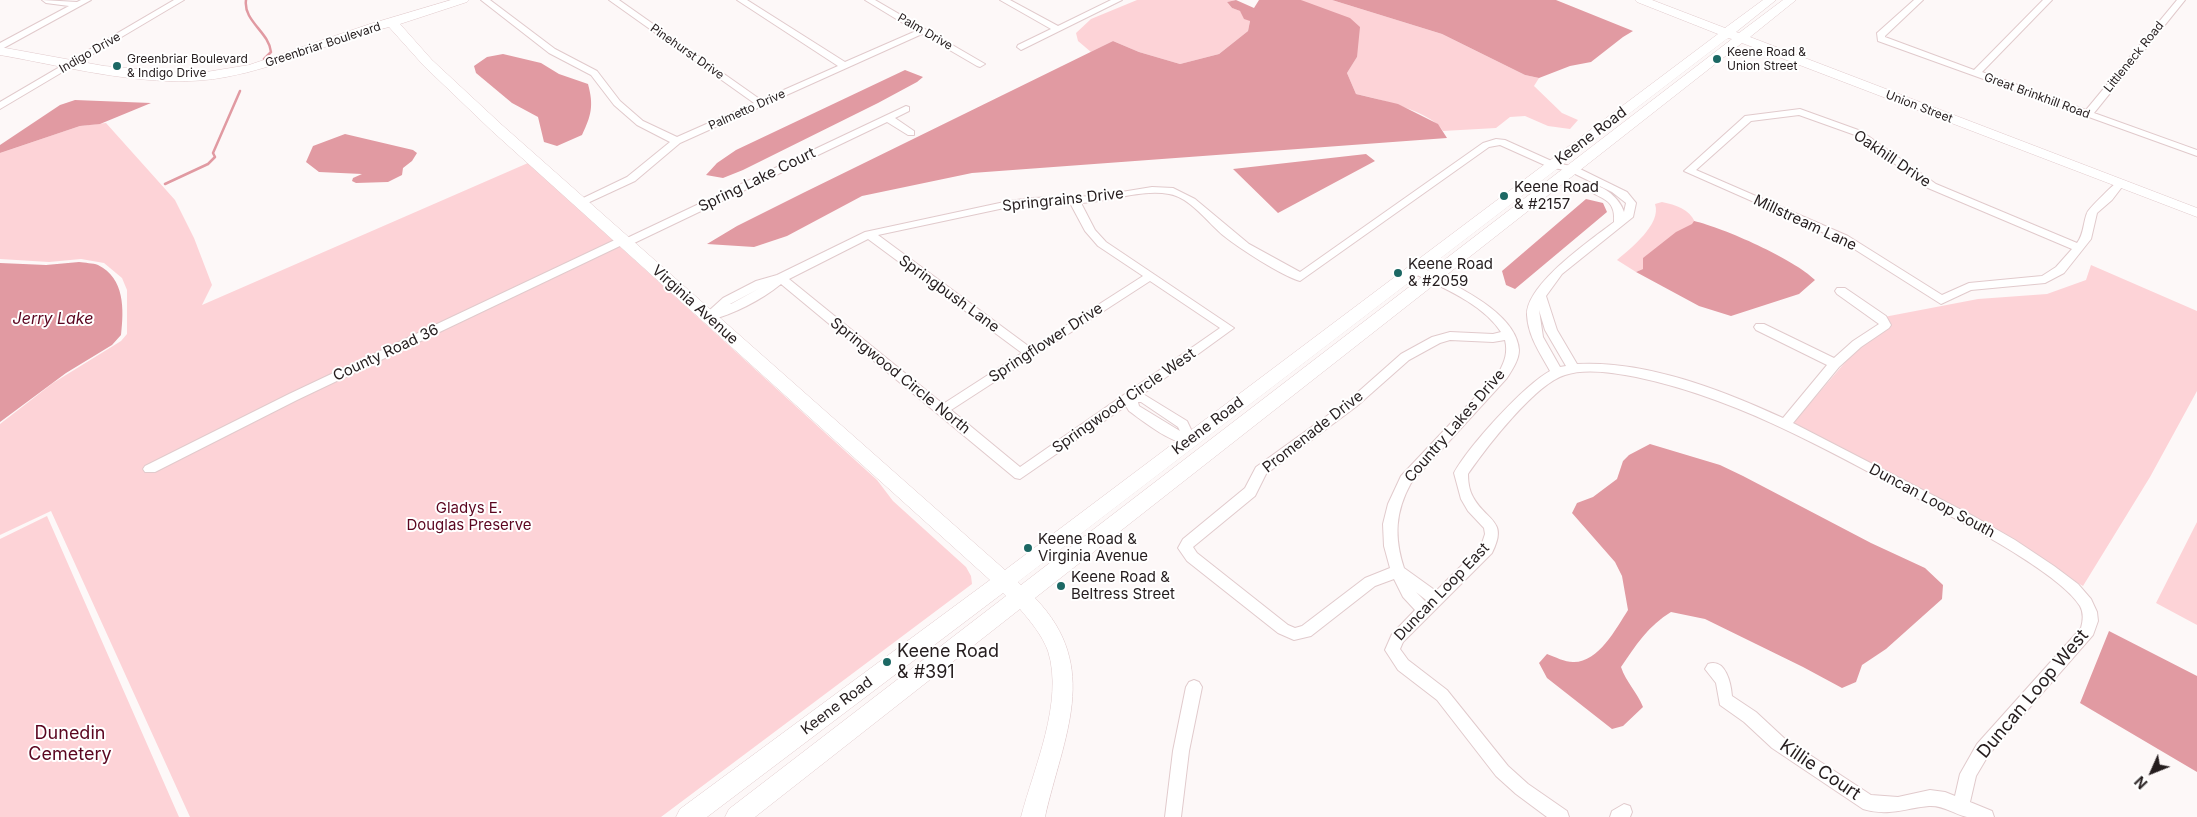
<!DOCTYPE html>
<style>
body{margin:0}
#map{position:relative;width:2197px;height:817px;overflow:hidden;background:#fdf8f8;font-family:Inter,sans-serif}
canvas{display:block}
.north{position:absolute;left:2127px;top:747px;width:50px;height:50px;-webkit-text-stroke:4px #fff;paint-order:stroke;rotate:226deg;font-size:14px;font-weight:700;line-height:20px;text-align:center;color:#251d1e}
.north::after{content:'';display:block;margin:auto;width:18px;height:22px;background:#251d1e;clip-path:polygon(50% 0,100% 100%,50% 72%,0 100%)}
</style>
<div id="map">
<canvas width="2197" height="817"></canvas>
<div class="north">N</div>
</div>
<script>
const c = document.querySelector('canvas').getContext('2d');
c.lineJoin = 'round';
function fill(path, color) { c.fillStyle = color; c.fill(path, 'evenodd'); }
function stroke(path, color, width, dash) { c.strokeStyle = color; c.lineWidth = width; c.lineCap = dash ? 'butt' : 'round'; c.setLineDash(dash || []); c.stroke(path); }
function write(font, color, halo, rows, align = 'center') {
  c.font = font + ' Inter,sans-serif'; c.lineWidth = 4; c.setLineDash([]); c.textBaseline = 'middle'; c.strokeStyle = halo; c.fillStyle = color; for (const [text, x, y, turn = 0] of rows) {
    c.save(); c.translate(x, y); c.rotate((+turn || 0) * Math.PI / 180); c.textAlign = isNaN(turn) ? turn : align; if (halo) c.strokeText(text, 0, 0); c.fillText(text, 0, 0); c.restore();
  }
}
fill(new Path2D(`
 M1137 0H1236L1227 2 1232 8 1240 11 1250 21 1248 31 1219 54 1180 64 1139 52 1113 41 1091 52 1078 41 1076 33 1091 19Z
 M1301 0H1332L1442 34 1525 75 1539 78 1534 86 1562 113 1578 120 1570 129 1548 126 1525 116 1510 117 1496 128 1443 131C1431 111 1378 99 1356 94L1347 73 1357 57Z
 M106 123 175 200 194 238 212 285 202 305 528 163 877 480 893 501 966 567 971 576 972 584 661 817H190L51 511 0 535V424L53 383 121 341 127 334V290L122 278 104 263 81 259 49 262 0 259V153L80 126Z
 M1662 202C1676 205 1689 209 1695 222L1643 269 1636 272 1617 260C1630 249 1662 224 1655 204Z
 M2091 265 2197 311V391L2150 477 2083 586 1793 423 1884 317 1978 299 2047 294 2086 280Z
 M47 516 179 817H0V539Z
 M2197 522V625L2156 603Z`), '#fdd3d7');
fill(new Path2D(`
 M1236 0 1254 8 1259 0H1301L1350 18 1360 27 1357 57 1347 73 1356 94 1398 104 1438 124 1447 138 972 173 862 196 787 236 754 247 707 244 737 226 805 192 1113 41 1139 52 1180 64 1219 54 1248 31 1250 21 1244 19 1240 11 1232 8 1227 2Z
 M1332 0H1556L1633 31 1623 37 1591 62 1570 66 1539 78 1525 75 1442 34Z
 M503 54 541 63 559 74 588 84C594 106 591 116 582 135L557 146 544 142 538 117 512 103 476 73 474 66 487 57Z
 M905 70 923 77 917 82 878 103 743 170 723 178 706 175 717 163 736 150Z
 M75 100 151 103 100 124 80 126 0 153V145L60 105Z
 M345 134 413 150 417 153 412 161 403 168 402 175 388 182 356 183 352 181 353 178 362 174 319 172 306 162 313 146Z
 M1366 154 1375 161 1278 213 1233 169Z
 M1586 199 1603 203 1607 212 1515 289 1506 285 1502 271Z
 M1694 221C1724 228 1794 259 1815 280L1799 294 1731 316 1699 306 1636 272 1643 269V258L1676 232 1692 224Z
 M79 262C85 263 93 263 98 265 125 278 124 310 121 335L112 345 66 373 0 422V263L46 265Z
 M1650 444 1720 465 1743 476 1871 543 1925 568 1943 585 1942 599 1886 649 1862 665 1856 682 1842 688 1803 667 1705 619 1671 612C1649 625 1635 646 1621 667 1626 682 1637 692 1643 707L1623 726 1612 729 1547 678 1539 663 1547 654C1555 657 1565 662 1573 662 1598 663 1616 629 1628 610L1622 576 1615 562 1572 513 1577 503 1593 497 1617 479 1623 461 1629 455Z
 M2109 631 2197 676V772L2080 703Z`), '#e19aa2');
stroke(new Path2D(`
 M246 0C243 21 269 32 271 52L264 59
 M165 184 208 164 215 157 213 153 240 91`), '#e19aa2', 2.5);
const street = new Path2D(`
 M42 0 77 2 81 0H91L0 50V43L69 6 46 3Z
 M174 0H184L0 109V102Z
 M481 0H490L555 49 597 71 620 101 643 121 677 137 754 103 609 0H619L761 100 838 66 737 0H747L845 62 916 31 865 0H875L985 64 980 67 977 66 922 34 680 143 635 181 581 206 577 205V201L627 177 670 142 637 125 614 105 591 75 549 53Z
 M1000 0H1010L1058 26 1111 0H1122L1021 50 1017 47 1018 45 1051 29Z
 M1914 0H1923L1885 36V37L1974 70 2043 0H2052L1982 72 2086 110 2177 0H2185L2094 113 2197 150V156L1878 41 1877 33Z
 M906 106 909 107V111L895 118 914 131V135H908L887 122 630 245H622L297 400 155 472H145L143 469 145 466 289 394 619 238H627Z
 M1800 109 1861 131 1936 184 2077 243C2084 234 2083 223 2087 213 2088 209 2117 181 2120 180L2125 183 2112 200 2097 213 2091 239 2064 273 2045 283 1971 290 1941 304 1840 240 1684 171 1745 116ZM1799 115 1855 135 1928 188 2072 249 2056 267 2042 276 1969 283 1942 295 1848 236 1696 170 1751 121Z
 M1496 139 1505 140 1556 163 1576 167 1627 192 1636 203 1633 217 1562 274 1546 296 1557 330 1577 364C1645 360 1722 390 1783 418L1827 365 1756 330 1754 327 1756 324H1764L1834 358 1853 341 1879 324 1837 294 1835 291 1837 288H1845L1886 316 1891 325 1889 328 1861 347 1839 367 1793 423 1975 517 2015 540 2054 566 2078 584 2091 599 2097 612 2098 621 2093 635 1989 754 1976 776 1970 802 1992 811 1994 817C1986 817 1975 817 1967 817 1954 814 1943 805 1929 806 1906 808 1888 817 1863 809L1772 748 1744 722 1720 705 1716 683 1705 669 1708 664C1726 658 1731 684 1732 696L1756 712 1784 738 1871 795 1898 797 1930 790 1945 792 1955 796 1960 774 1977 744 2081 628C2083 621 2084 613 2080 606 2062 576 1976 530 1943 512 1845 460 1746 400 1636 377 1614 373 1586 368 1565 375 1535 384 1486 448 1468 474 1468 481 1469 490 1473 497 1486 521 1509 520 1492 553L1403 642 1400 649 1408 660 1447 690 1508 766 1528 784 1567 811 1569 817H1547L1516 794 1496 776 1437 700 1398 670 1385 650 1392 634 1415 610 1403 597 1394 579 1375 586 1311 636 1294 640 1278 633 1187 561 1178 548 1183 539 1245 488 1256 467 1349 400 1401 354 1432 337 1450 332 1493 334 1501 332C1482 303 1441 287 1411 272L1409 269 1415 265C1425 268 1434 274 1443 279 1468 292 1517 317 1519 350 1519 360 1512 370 1507 378L1411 483C1395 512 1394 537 1404 568L1436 591 1481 546 1485 534 1484 528 1468 511 1461 499 1454 473C1469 446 1523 386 1550 371 1540 353 1528 336 1527 315 1526 284 1591 240 1614 222 1616 196 1598 200 1585 187L1586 185C1601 182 1620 198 1624 212L1626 203 1612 192 1569 171 1549 167 1500 145 1489 147 1300 281C1282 276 1239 248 1224 236 1208 223 1190 197 1169 194 1140 189 1109 202 1081 203L1095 230 1106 242 1234 328 1143 394 1187 421 1196 440 1195 443C1177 449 1143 421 1129 411L1126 406 1020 479 1015 478 781 284C760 301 733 314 708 321L702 317 723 298 756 281 777 275 865 232 1009 201 1032 198 1097 196 1152 187 1173 188 1195 199 1249 244 1300 272 1483 143ZM1070 203 1085 231 1098 246 1143 276 1031 348 878 235 1009 207ZM868 239 1022 353 943 404 789 279ZM1150 281 1220 328 1020 467 951 410ZM760 288 730 304H731ZM1539 310 1545 330 1566 366 1560 367 1543 337ZM1450 340 1493 342 1505 340C1508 352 1505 361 1499 372L1401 476 1388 504 1383 524 1384 546 1390 568 1365 578 1302 626 1295 628 1288 625 1197 553 1193 547 1255 496 1266 474 1357 406 1409 360 1440 343ZM1138 402H1141L1178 427 1180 431 1139 406ZM1416 592 1426 600 1425 601Z
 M1194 680 1199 682 1202 687 1189 751 1181 817H1165L1173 751 1186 687 1189 682Z
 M1624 804 1630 806 1632 812 1630 817H1610L1612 811Z`);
const secondary = new Path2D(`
 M451 0H469L467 2 400 24 432 60 502 125 1005 570 1718 34 1637 2 1635 0H1652L1725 28 1763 0H1776L1736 32 1739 33 1783 0H1796L1750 37 2197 208V217L1742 43 1035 598C1102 667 1063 737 1045 817H1021C1034 767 1064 702 1048 651 1042 635 1031 622 1020 609L755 817H725L729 809 1006 596 1003 593 707 817H676L680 809 990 580 492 131 424 66 389 27C334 40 282 67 226 77 156 91 69 67 0 55V47L104 66 194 74 249 65 370 24ZM1728 38 1732 39 1021 585 1018 582Z`);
stroke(street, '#e1cacc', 2);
stroke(secondary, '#e1cacc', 1);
fill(street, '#fff');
fill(secondary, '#fff');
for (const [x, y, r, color] of [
 [1717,59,5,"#1c6864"],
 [117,66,5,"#1c6864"],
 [1504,196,5,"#1c6864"],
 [1398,273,5,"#1c6864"],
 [1028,548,5,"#1c6864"],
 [1061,586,5,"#1c6864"],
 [887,662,5,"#1c6864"]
]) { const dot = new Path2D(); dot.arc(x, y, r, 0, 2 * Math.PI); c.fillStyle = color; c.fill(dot); stroke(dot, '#fff', 2); }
write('12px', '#251d1e', '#fff', [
 ["Palm Drive",925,32,30],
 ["Greenbriar Boulevard",323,45,-18],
 ["Pinehurst Drive",687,52,35],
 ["Indigo Drive",90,53,-30],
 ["Littleneck Road",2134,57,-51],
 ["Great Brinkhill Road",2037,96,20],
 ["Union Street",1919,107,21],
 ["Palmetto Drive",747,110,-24]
]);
write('12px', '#251d1e', '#fff', [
 ["Keene Road &",1727,52],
 ["Union Street",1727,66],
 ["Greenbriar Boulevard",127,59],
 ["& Indigo Drive",127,73]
], 'left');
write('15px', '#251d1e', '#fff', [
 ["Keene Road",1591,136,-37],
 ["Oakhill Drive",1892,159,34],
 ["Spring Lake Court",757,180,-26],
 ["Springrains Drive",1063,200,-6],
 ["Millstream Lane",1805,223,25],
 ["Springbush Lane",949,294,36],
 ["Virginia Avenue",695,305,42],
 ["Springflower Drive",1046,343,-33],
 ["County Road 36",386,353,-25],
 ["Springwood Circle North",900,376,39],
 ["Springwood Circle West",1124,401,-35],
 ["Keene Road",1208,426,-37],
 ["Country Lakes Drive",1455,426,-49],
 ["Promenade Drive",1313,432,-38],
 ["Duncan Loop South",1932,501,28],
 ["Duncan Loop East",1442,592,-46],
 ["Keene Road",837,706,-37]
]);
write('15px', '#251d1e', '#fff', [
 ["Keene Road",1514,187],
 ["& #2157",1514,204],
 ["Keene Road",1408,264],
 ["& #2059",1408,281],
 ["Keene Road &",1038,539],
 ["Virginia Avenue",1038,556],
 ["Keene Road &",1071,577],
 ["Beltress Street",1071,594]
], 'left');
write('15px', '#5b0620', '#fff', [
 ["Gladys E.",469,508],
 ["Douglas Preserve",469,525]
]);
write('italic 16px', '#5b0620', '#fff', [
 ["Jerry Lake",53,319]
]);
write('18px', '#251d1e', '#fff', [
 ["Keene Road",897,652],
 ["& #391",897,673]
], 'left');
write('18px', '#251d1e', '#fff', [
 ["Duncan Loop West",2033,694,-50],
 ["Killie Court",1820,770,34]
]);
write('18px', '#5b0620', '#fff', [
 ["Dunedin",70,734],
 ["Cemetery",70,755]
]);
</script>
